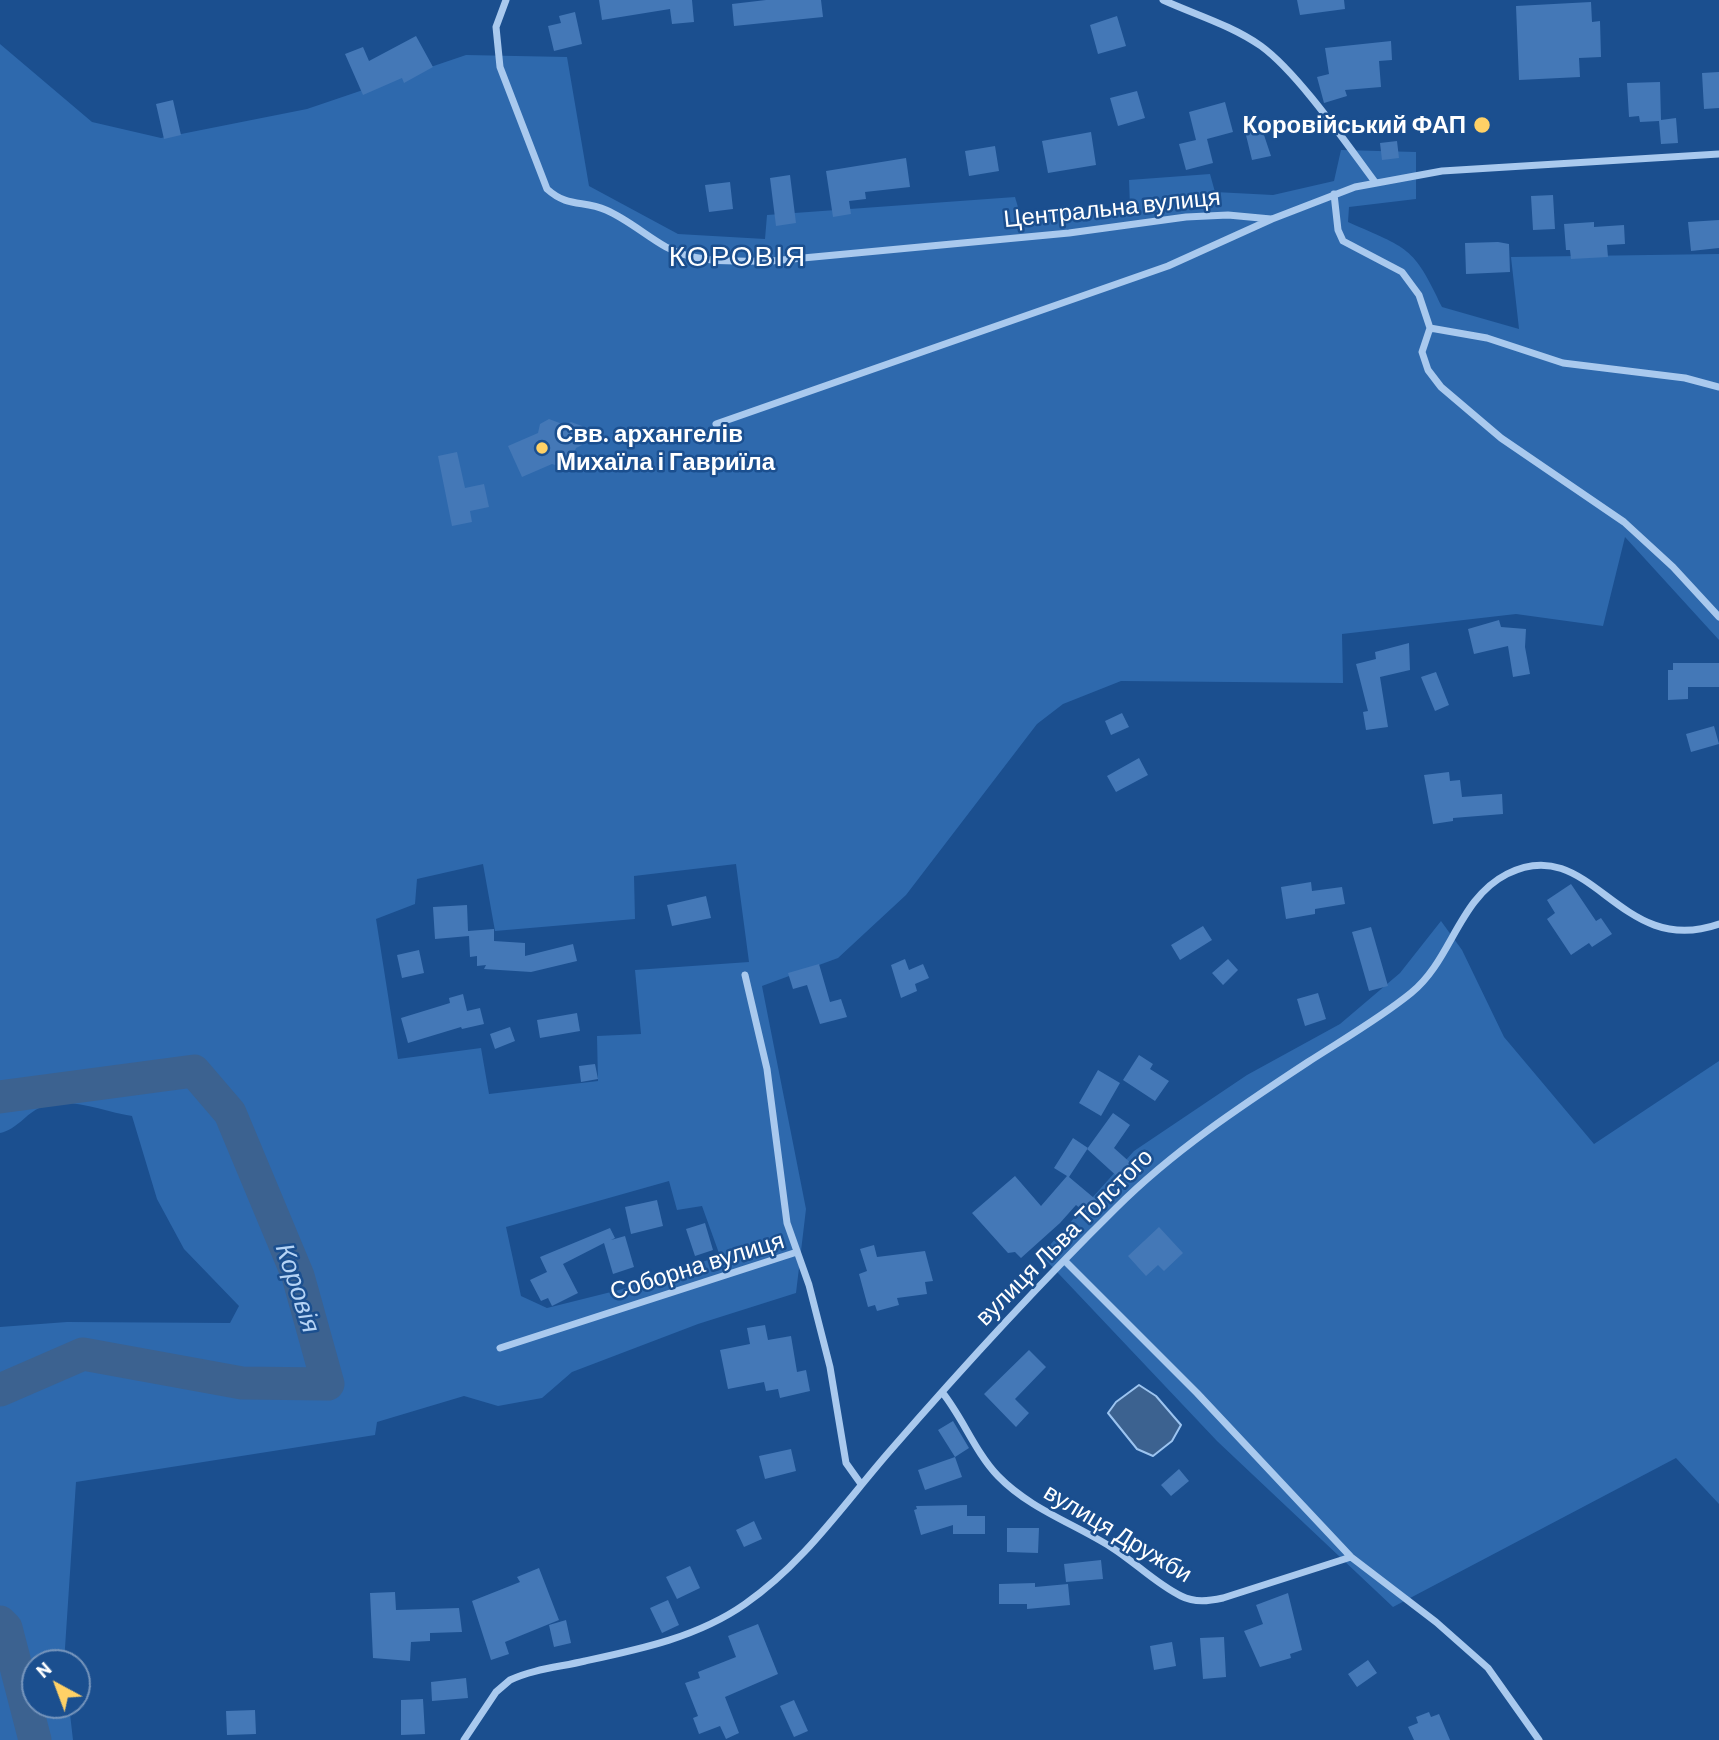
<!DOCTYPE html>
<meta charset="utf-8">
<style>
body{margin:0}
#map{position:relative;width:1719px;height:1740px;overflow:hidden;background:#1b4f8f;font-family:Barlow,sans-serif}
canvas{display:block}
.north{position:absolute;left:21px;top:1649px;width:70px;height:70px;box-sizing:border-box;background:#1b4f8f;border:2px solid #7695bc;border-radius:50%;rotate:319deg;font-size:19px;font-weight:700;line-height:28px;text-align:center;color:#fff}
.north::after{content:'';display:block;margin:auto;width:24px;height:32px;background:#ffd166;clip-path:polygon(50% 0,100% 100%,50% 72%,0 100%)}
</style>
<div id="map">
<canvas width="1719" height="1740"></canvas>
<div class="north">N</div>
</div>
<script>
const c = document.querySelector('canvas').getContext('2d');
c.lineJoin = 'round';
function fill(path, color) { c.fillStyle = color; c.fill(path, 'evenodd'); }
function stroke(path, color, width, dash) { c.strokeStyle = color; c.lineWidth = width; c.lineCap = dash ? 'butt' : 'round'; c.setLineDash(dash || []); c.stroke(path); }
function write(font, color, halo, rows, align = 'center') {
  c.font = font + ' Barlow,sans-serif'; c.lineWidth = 5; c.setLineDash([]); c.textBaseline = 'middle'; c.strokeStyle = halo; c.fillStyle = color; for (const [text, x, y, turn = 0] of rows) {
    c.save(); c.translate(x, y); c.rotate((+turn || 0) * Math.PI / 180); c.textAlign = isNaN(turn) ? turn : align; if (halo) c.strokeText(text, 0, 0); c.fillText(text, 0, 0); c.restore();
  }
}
fill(new Path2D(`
 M0 44 92 122 161 138 307 109 466 55 567 57 589 186 678 234 765 239 767 215 1015 197 1020 214 1130 207 1129 180 1210 174 1215 192 1273 195 1334 181 1341 150 1416 152V199L1349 207 1348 222C1408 249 1413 245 1442 307L1519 329 1511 257 1719 254V640L1625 537 1603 626 1516 614 1342 634 1343 683 1121 681 1063 704 1037 724 906 895 838 958 762 986 806 1209 796 1293 698 1324 572 1372 542 1398 498 1406 464 1396 377 1422 375 1435 76 1482 64 1663H35V1705H69L73 1740H0V1327L67 1322 230 1323 239 1306 184 1249 157 1199 132 1116C104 1112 68 1095 41 1107 25 1114 18 1129 0 1133ZM483 864 495 931 635 919 634 876 736 864 749 962 635 970 641 1034 597 1036 598 1081 489 1094 481 1048 398 1059 376 919 415 904 417 879ZM669 1181 677 1210 702 1206 720 1256 619 1290 547 1308 521 1296 506 1227Z
 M1441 921 1462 950 1504 1037 1594 1144 1719 1061V1504L1676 1458 1393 1607 1217 1441 1041 1255 1134 1151 1247 1075 1340 1024 1400 973Z`), '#2e69ad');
const water = new Path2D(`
 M1139 1385 1156 1396 1181 1425 1172 1441 1153 1456 1137 1449 1108 1413 1116 1402Z`);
fill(water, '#3c6290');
stroke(water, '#9cc4f0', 2);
stroke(new Path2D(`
 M0 1097 194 1071 230 1113 298 1276 328 1384 242 1383 83 1354 0 1390
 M0 1622 6 1628 35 1740`), '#3c6290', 33);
fill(new Path2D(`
 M599 0H692L694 22 672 24 670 9 602 20Z
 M766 0H821L823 17 734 26 732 4Z
 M1297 0H1344L1345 9 1300 15Z
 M1591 2 1592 22 1600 21 1601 57 1579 58 1580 77 1519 80 1516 6Z
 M575 12 582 44 554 51 548 26 561 23 559 16Z
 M1117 16 1126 46 1098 54 1090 25Z
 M416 36 433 67 404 83 402 78 363 95 345 54 363 47 369 61Z
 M1391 41 1392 60 1379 61 1381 87 1345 90 1347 96 1324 103 1317 77 1329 74 1325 48Z
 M1719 72V108L1704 109 1702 73Z
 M1660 82 1661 120 1676 118 1678 143 1661 144 1659 121 1640 122 1639 116 1629 117 1627 83Z
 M1137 91 1145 118 1118 126 1110 98Z
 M173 100 181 135 164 139 156 104Z
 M1225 102 1233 132 1207 139 1213 163 1186 170 1179 144 1196 140 1189 112Z
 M1261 126 1271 156 1252 160 1245 131Z
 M1091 132 1096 165 1048 173 1042 141Z
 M1397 141 1399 158 1382 160 1380 143Z
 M995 146 999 171 969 176 965 151Z
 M906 158 910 187 865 192 866 199 849 201 851 214 833 217 826 171Z
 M790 175 796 223 776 226 770 178Z
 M730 182 733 209 709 212 705 185Z
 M1553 195 1555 229 1533 230 1531 196Z
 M1719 220V248L1691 251 1688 222Z
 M1594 222V227L1624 225 1625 244 1607 245 1608 257 1571 259 1570 250H1566L1564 224Z
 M1498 242 1509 244 1510 272 1466 274 1465 243Z
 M549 419 565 425 571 422 582 426 585 434 582 445 576 448 570 463 561 467 552 464 522 477 508 446 538 433 540 424Z
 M457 452 465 488 484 484 489 507 470 511 472 522 452 526 438 456Z
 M1499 620 1501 627 1526 629 1525 647 1530 674 1513 677 1508 646 1474 654 1468 629Z
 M1409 643 1410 670 1380 677 1388 727 1366 730 1363 712 1368 711 1356 664 1376 659 1375 652Z
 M1673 663H1719V687H1688V699L1668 700V670H1673Z
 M1436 672 1449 705 1435 711 1421 677Z
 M1122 713 1129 727 1111 735 1105 721Z
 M1714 726 1719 744 1691 752 1686 734Z
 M1139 758 1148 775 1116 792 1107 776Z
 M1449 772 1450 781 1460 780 1462 797 1502 794 1503 814 1453 818V821L1433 824 1424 775Z
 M1311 882 1312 891 1342 887 1345 904 1315 909V914L1286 919 1281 887Z
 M1571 884 1596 921 1601 918 1612 934 1592 947 1589 943 1571 955 1547 919 1555 913 1547 900Z
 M706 896 711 918 672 926 667 905Z
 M467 905 468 931 494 929V941L525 943V956L573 944 577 961 531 972 484 969 486 965 477 966V956L470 957 469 936 435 939 433 907Z
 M1203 926 1212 940 1180 960 1171 945Z
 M1371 927 1388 986 1369 991 1352 932Z
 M419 950 424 973 402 978 397 955Z
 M905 959 909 970 923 964 929 978 915 984 917 991 901 998 891 965Z
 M1228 959 1238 970 1223 985 1212 973Z
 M819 964 830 1002 841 999 847 1017 820 1024 807 985 793 989 788 973Z
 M1318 993 1326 1019 1305 1026 1297 999Z
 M463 994 467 1011 480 1008 484 1024 462 1029 461 1027 408 1043 401 1018 450 1003 449 998Z
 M577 1013 580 1031 540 1038 537 1020Z
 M510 1027 515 1041 495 1049 490 1034Z
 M1139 1055 1153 1064 1150 1069 1169 1081 1155 1101 1123 1080Z
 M595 1064 598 1079 581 1082 579 1066Z
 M1098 1070 1120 1083 1101 1116 1079 1103Z
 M1113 1113 1130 1125 1114 1148 1133 1165 1120 1179 1087 1149Z
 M1073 1138 1088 1148 1069 1177 1100 1203 1089 1216 1076 1205 1060 1223 1021 1258 1015 1252 1008 1253 972 1213 1015 1176 1041 1206 1067 1176 1054 1168Z
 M657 1200 663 1226 631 1234 625 1207Z
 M705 1223 713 1250 695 1256 686 1229Z
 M1159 1227 1183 1253 1164 1271 1158 1265 1146 1276 1128 1256Z
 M610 1228 615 1238 611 1240 625 1236 634 1267 613 1274 604 1243 563 1264 578 1293 552 1306 548 1298 541 1301 530 1280 547 1272 540 1257Z
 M874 1245 877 1257 925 1251 933 1281 925 1282 927 1294 897 1298 899 1305 877 1311 875 1305 868 1307 859 1274 867 1271 860 1249Z
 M765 1325 768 1340 791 1336 797 1372 806 1370 810 1391 780 1398 778 1389 766 1391 764 1382 728 1389 720 1350 750 1344 747 1328Z
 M1029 1350 1046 1367 1015 1399 1029 1413 1016 1427 984 1394Z
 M953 1421 969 1448 955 1457 938 1430Z
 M791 1449 796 1471 765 1479 759 1456Z
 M955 1457 962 1477 925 1490 918 1470Z
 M1179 1469 1189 1481 1171 1496 1161 1485Z
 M967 1505V1516H985V1534H953V1525L921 1535 914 1510 917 1509 916 1506Z
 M754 1521 762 1539 744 1547 736 1530Z
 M1007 1528H1039L1038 1553 1007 1552Z
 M1101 1560 1103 1579 1066 1582 1064 1564Z
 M690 1566 700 1588 677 1599 666 1577Z
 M539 1568 559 1620 505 1642 509 1654 491 1660 472 1601 520 1582 517 1577Z
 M1035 1583V1587L1068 1584 1070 1605 1027 1609V1604H999V1584Z
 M395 1592 396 1610 459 1608 462 1632 430 1633V1641L411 1642 410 1661 373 1658 370 1593Z
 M1288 1593 1302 1650 1290 1654 1291 1658 1260 1667 1244 1631 1263 1624 1256 1605Z
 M668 1600 679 1625 662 1633 650 1608Z
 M566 1620 571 1643 554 1647 549 1625Z
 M758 1624 778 1674 725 1697 739 1733 726 1739 720 1726 699 1734 693 1718 698 1716 685 1683 700 1678 698 1672 736 1657 728 1636Z
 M1224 1637 1226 1677 1203 1679 1200 1638Z
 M1172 1642 1176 1666 1154 1670 1150 1646Z
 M1368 1660 1377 1673 1357 1687 1348 1674Z
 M466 1678 468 1698 432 1701 431 1682Z
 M423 1699 425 1734 401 1735V1700Z
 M794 1700 808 1731 794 1737 780 1706Z
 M255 1710 256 1734 227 1735 226 1711Z
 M1429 1712 1431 1717 1439 1714 1450 1740H1414L1408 1727 1418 1723 1416 1717Z`), '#4478b7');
stroke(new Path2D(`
 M506 0 496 27 500 67 547 189C568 208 583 200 606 210 627 219 645 235 666 247 696 264 737 261 771 261L1069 233 1186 217 1228 215 1271 219
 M1163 0C1196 15 1231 25 1261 46 1298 73 1346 143 1375 182
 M1334 194 1338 230 1343 241 1402 272 1419 295 1430 328 1487 338 1563 363 1685 378 1719 387
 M1430 328 1422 352 1428 370 1441 387 1501 438 1624 522 1673 567 1719 617
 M716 424 1168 266 1272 219 1355 187 1442 171 1719 154
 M745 975 767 1069 787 1223 809 1285 830 1367 846 1463 861 1484
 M1065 1261 1197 1393 1351 1557 1436 1622 1488 1668 1539 1740
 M500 1348 797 1252
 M942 1392C963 1418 975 1452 998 1476 1030 1509 1073 1523 1111 1547 1135 1562 1156 1584 1181 1596 1195 1603 1209 1601 1223 1598L1351 1557
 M464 1740 496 1692 510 1680C533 1669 560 1667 585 1661 641 1649 698 1637 745 1604 803 1564 843 1505 889 1452 962 1368 1037 1286 1116 1208 1173 1151 1241 1106 1308 1062 1342 1040 1379 1019 1411 993 1452 960 1458 899 1507 874 1592 831 1618 960 1719 924`), '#a9c9ee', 7);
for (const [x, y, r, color] of [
 [1482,125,9,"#ffd166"],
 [542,448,7,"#ffd166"]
]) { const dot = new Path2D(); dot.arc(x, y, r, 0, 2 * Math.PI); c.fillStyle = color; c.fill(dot); stroke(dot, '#1b4f8f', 2.5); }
write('bold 24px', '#fff', '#1b4f8f', [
 ["Коровійський ФАП",1466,125],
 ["Свв. архангелів",556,434,"left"],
 ["Михаїла і Гавриїла",556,462,"left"]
], 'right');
write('24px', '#fff', '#1b4f8f', [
 ["Центральна вулиця",1112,208,-6],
 ["вулиця Льва Толстого",1064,1237,-45],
 ["Соборна вулиця",697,1266,-17],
 ["вулиця Дружби",1118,1533,31]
]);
write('italic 26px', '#b5d3f5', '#1b4f8f', [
 ["Коровія",298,1288,72]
]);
c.letterSpacing = '2px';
write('28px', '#fff', '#1b4f8f', [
 ["КОРОВІЯ",738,257]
]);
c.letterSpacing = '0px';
</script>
